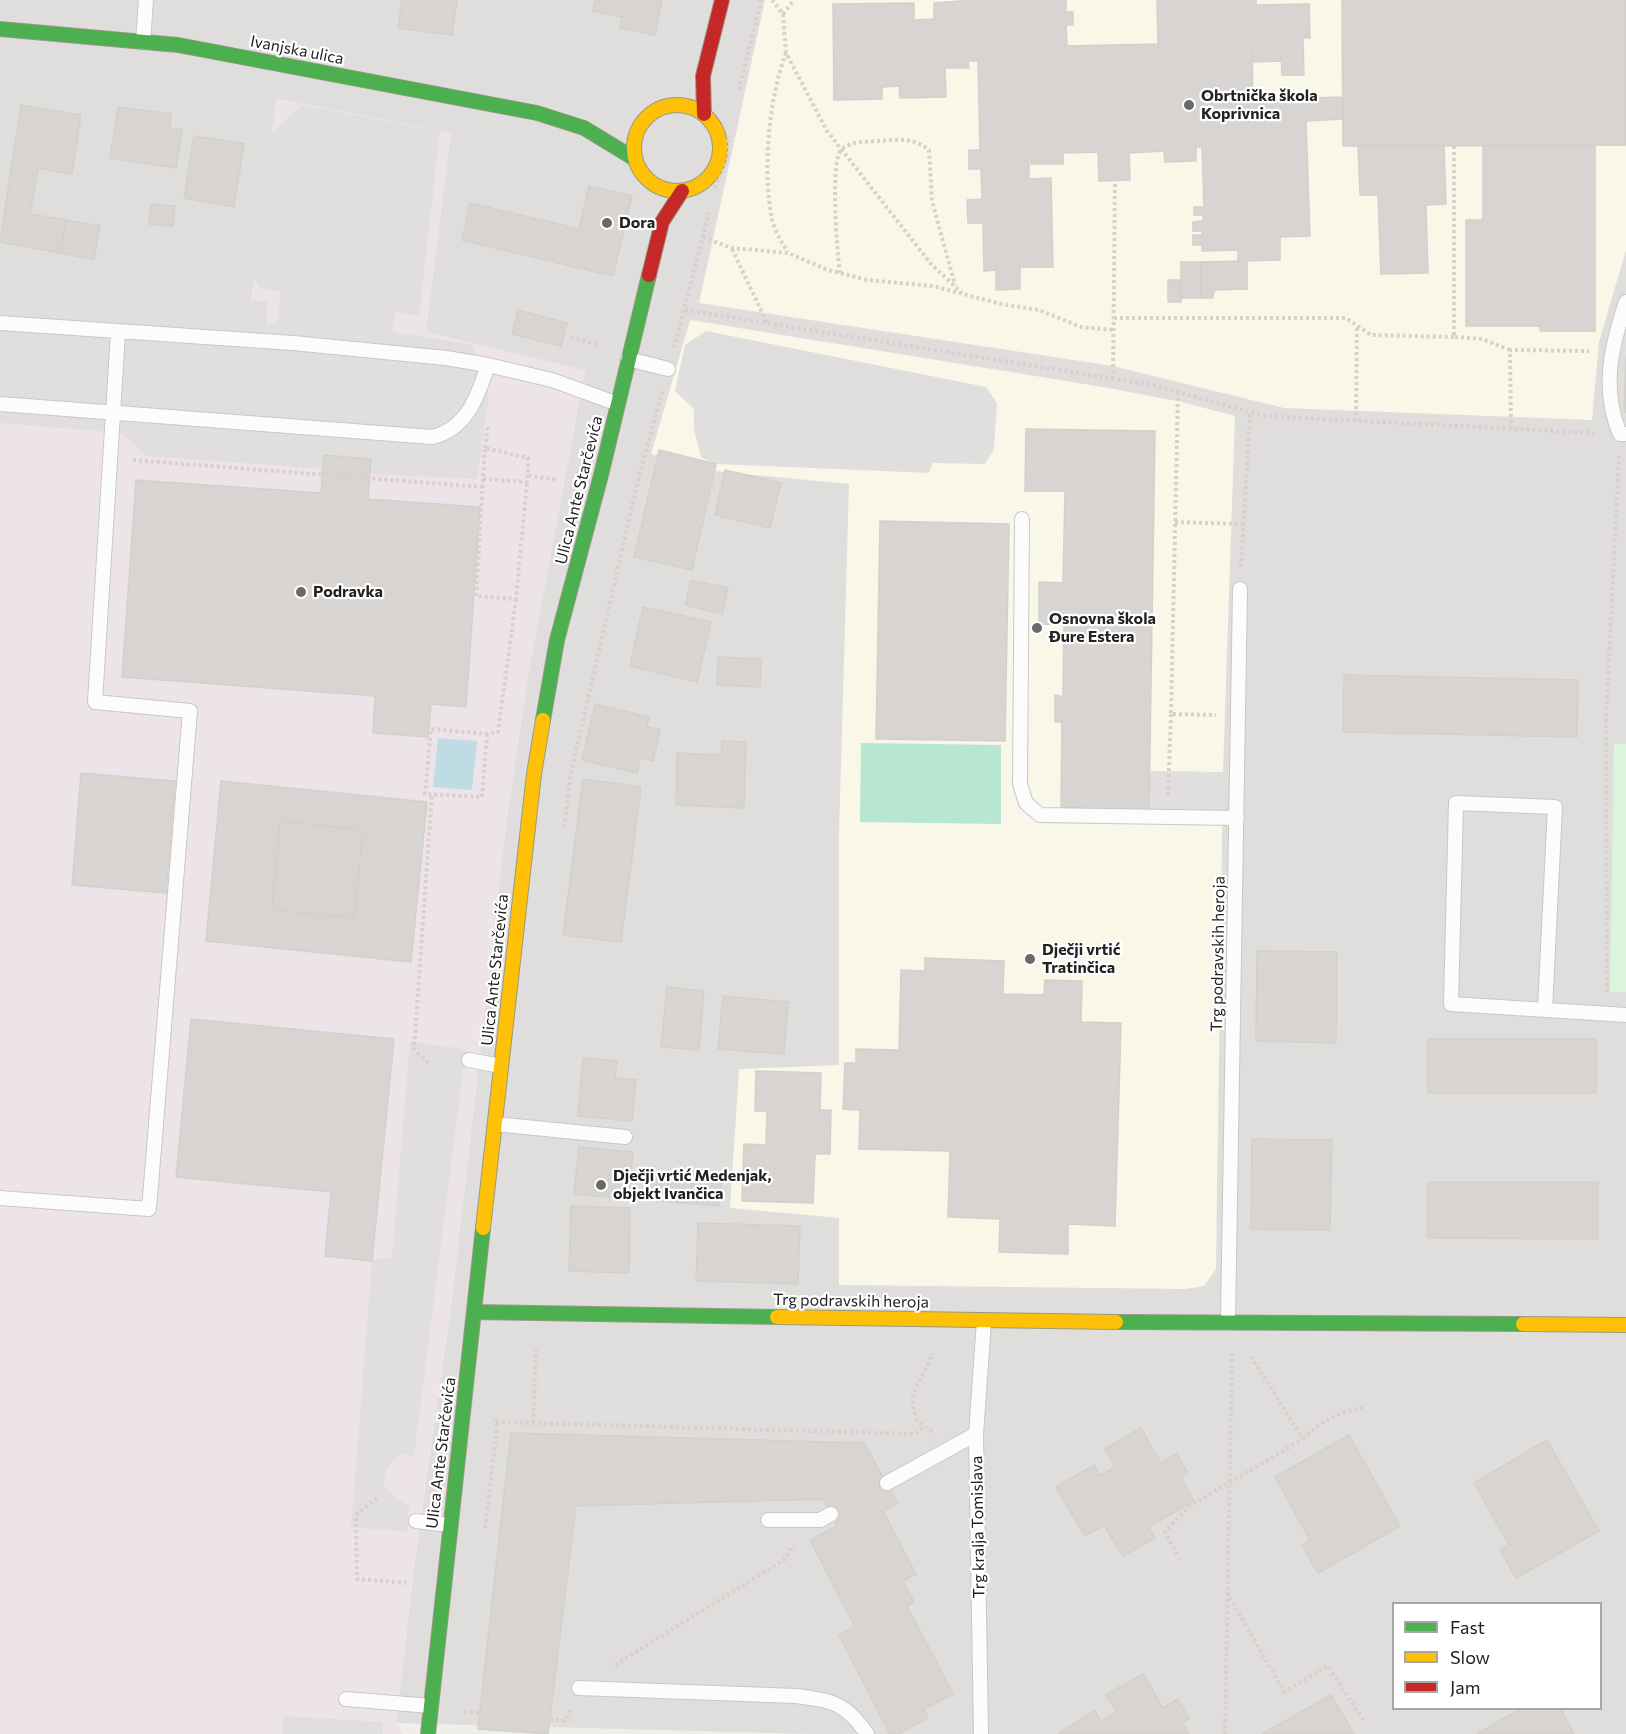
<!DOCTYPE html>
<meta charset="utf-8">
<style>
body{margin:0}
#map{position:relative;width:1626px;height:1734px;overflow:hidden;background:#f0eeeb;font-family:Commissioner,sans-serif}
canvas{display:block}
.legend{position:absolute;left:1392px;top:1602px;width:210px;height:108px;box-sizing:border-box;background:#fff;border:2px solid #a7a7a7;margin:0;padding:8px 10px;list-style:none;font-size:18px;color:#222}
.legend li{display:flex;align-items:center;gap:12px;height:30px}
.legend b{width:30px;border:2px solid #a7a7a7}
</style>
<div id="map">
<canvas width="1626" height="1734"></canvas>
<ul class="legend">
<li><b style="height:8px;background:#4caf50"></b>Fast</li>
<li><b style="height:8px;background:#ffc107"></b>Slow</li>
<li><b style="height:8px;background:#c62828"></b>Jam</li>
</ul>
</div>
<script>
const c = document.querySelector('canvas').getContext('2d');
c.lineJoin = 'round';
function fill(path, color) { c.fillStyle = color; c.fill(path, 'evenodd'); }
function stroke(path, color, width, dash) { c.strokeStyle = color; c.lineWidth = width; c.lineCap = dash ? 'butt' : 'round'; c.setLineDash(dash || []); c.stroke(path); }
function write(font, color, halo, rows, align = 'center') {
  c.font = font + ' Commissioner,sans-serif'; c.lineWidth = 4.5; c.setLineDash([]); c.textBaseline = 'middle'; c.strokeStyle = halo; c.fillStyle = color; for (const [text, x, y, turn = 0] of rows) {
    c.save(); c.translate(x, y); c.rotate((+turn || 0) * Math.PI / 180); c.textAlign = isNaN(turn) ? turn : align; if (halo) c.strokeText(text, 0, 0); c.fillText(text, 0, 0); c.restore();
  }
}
fill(new Path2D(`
 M0 0H1626V1734H812L396 1723 413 1576 452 1299 507 816 530 664 585 371 426 332 451 133 277 99 251 301 0 280ZM1394 1604H1600V1708H1394Z`), '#dfdedc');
fill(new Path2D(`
 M276 99 451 133 426 332 585 370 530 664 507 816 452 1299 413 1576 396 1723 403 1734H0V280L251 301Z`), '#ede4e9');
fill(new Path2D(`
 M765 0H1626V250L1599 342 1592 420 1284 408 1113 366 699 303Z
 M690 320 1103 387 1182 402 1235 416 1223 772 1216 1269 1204 1286 1186 1289 839 1285V1218L730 1208 739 1069 839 1065V833L849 484 723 472 651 454Z`), '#f8f7e8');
fill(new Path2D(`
 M1614 744H1626V992H1610Z`), '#daf5da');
fill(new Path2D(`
 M861 743 1001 745V824L860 822Z`), '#b7e6d2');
fill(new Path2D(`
 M112 0H136L134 15 110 12Z
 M302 105 440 131 419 316 395 312 393 332 473 345 489 397 477 479 370 474 371 459 324 455 323 469 146 456 122 433 0 423V280L267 302V325L278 322 281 291 261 289 253 277 272 133Z
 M706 331 986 387 997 403 994 449 985 464 933 463 929 473 716 464 701 457 694 430V409L675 391 685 345Z
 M1150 771 1223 772V811L1149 810Z
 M410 1042 466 1049 414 1456 400 1454 385 1470 384 1484 388 1492 409 1506 408 1532 351 1527 372 1260 392 1257Z
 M849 1359 856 1378 910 1380V1429L539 1419 540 1360Z
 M1488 1364 1566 1372 1615 1439 1568 1467 1550 1434 1533 1440Z
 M1456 1382 1496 1449 1403 1502 1359 1428Z
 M1050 1496 1097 1579 1179 1540 1200 1593 1121 1651 1129 1672 1046 1723 1016 1676 1061 1654 1001 1528Z
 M584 1701 831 1708 830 1730 583 1723Z
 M1378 1705 1395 1734H1359L1352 1722Z
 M283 1716 383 1722V1734H282Z`), '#e0dfde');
fill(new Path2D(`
 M438 738 477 741 472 790 433 787Z`), '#bfdbe3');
const building = new Path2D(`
 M402 0H457L452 35 398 28Z
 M595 0H662L655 35 620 28 622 17 593 11Z
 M975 0H1066V12H1073V25H1066L1067 46 1158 44 1157 0H1256V5L1309 4 1310 38H1303L1304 75H1282L1281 52V61L1254 62 1252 52 1253 100 1343 97V119L1306 121 1310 236 1280 237V260L1238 261V250L1202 251V245H1193V235H1203L1202 231H1193V222L1203 221V215H1194V207H1204L1202 147H1196V161L1165 162 1164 151 1129 153 1130 180 1099 181 1098 152 1063 153V164H1031V155H1029V179L1051 178 1053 267H1020V289L996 290V270L984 271 983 223H968L967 200 982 199 981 169H969V150H980L978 61H968L969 68H945L946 97 900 98 899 86 882 87V99L834 100 833 4 914 3V20L934 19V3Z
 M1342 0H1626V145L1343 146Z
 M21 105 81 115 72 174 38 168 30 214 66 220 60 253 0 242Z
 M118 107 171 114 170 128 182 130 176 168 110 158Z
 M194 136 244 144 234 207 184 198Z
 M1595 145V331H1540V326H1466V220H1483V146Z
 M1358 146H1444L1446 204 1426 205 1428 273 1381 274 1378 195H1360Z
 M589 186 632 196 613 276 462 240 470 203 579 229Z
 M151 204 175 206 173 226 149 224Z
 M66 220 100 226 94 259 60 253Z
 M1247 261V289L1214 290 1213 298H1201V262Z
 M1181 262H1201V298H1181Z
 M1168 280H1181V302H1168Z
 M518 310 567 323 561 346 512 334Z
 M1626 357V412H1624Z
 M1026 429 1155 431 1149 810 1061 808 1062 722H1055V695L1063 697 1064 625 1039 624V582L1063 583 1065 491H1025Z
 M659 450 716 464 692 570 634 557Z
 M324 455 371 459 368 499 480 507 466 707 431 704 428 737 373 733 375 696 122 677 136 480 321 493Z
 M725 470 781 483 770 528 715 515Z
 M880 521 1009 524 1005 741 876 739Z
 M691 580 728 588 722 614 685 605Z
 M643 607 711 622 697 682 630 666Z
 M718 657 761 659 760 687 717 685Z
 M1344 675 1578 680 1577 737 1343 732Z
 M595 704 649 717 647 727 660 730 653 761 640 758 637 773 582 760Z
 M722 741 746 742 744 808 676 805 677 753 721 755Z
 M81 773 175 781 166 893 72 885Z
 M583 779 641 787 621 942 563 935Z
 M221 781 427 802 411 962 206 941ZM280 821 363 830 354 918 272 910Z
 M280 821 363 830 354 918 272 910Z
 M1257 951 1337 952 1336 1043 1256 1041Z
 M925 958 1004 961 1003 994 1044 995 1045 980 1082 981 1081 1022 1121 1023 1115 1226 1068 1224V1254L999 1252 1000 1219 948 1217 950 1151 859 1149 860 1110 843 1109 845 1063H856V1049L899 1050 901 970 925 971Z
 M667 987 704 991 699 1050 661 1047Z
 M723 996 788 1002 784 1054 718 1049Z
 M191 1019 394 1039 372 1261 325 1256 331 1192 176 1177Z
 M1428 1039H1596V1093H1428Z
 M583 1058 617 1061 615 1078 636 1080 632 1121 578 1116Z
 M756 1071 821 1073 820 1110H831L830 1154H815L813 1203 742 1201 744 1144 766 1145 767 1111H755Z
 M1252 1139 1332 1140 1330 1230 1251 1229Z
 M579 1147 633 1152 629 1199 574 1194Z
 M651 1171 722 1177 719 1206 648 1200Z
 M1428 1182H1598V1239L1428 1238Z
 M571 1206 630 1208 629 1273 569 1271Z
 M698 1223 800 1226 798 1284 696 1281Z
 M1141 1428 1161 1463 1177 1454 1188 1473 1181 1478 1194 1501 1148 1527 1155 1538 1123 1556 1104 1525 1085 1536 1056 1487 1094 1465 1100 1476 1115 1467 1105 1449Z
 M511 1433 864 1443 898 1503 883 1511 916 1574 903 1581 914 1602 907 1606 953 1694 924 1709 928 1718 898 1734H890L839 1635 855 1627 810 1540 837 1526 823 1499 576 1506 548 1734 478 1729Z
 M1349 1435 1400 1526 1318 1573 1302 1545 1310 1540 1275 1477Z
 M1547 1440 1599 1531 1516 1578 1500 1550 1509 1545 1474 1483Z
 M1143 1674 1163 1708 1178 1699 1189 1719 1182 1723 1189 1734H1058L1095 1710 1101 1721 1117 1712 1106 1695Z
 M1331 1695 1354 1734H1262Z
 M1522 1708H1560L1574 1734H1477Z`);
fill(building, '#d7d4d2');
stroke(building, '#d3d0cc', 1.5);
const lane = new Path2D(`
 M143 42 146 0
 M1626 302C1611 347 1601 389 1620 434H1626
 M0 323 293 343 446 358 488 365C478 396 467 429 432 437L0 404
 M628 359 668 369
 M488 365 552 380 618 404
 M1022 519 1020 784 1026 803 1040 815 1237 818
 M1545 1009 1555 807 1456 803 1451 1004 1626 1015
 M469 1060 501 1066
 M495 1124 625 1137
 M0 1198 149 1209 190 711 95 702 118 333
 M1228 1320 1240 589
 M887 1483 976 1434
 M768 1520H820L831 1514
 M416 1521 449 1525
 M579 1688 796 1696C833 1701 846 1703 867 1734
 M346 1699 431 1706
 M981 1734 976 1434 984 1321`);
const fast = new Path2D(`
 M0 29 178 45 537 113 584 128 635 159
 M543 720 557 640 601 475 649 275
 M474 1312 777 1317
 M1116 1322 1523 1324
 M428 1734 483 1228`);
const slow = new Path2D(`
 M634 148a43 43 0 1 1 86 0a43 43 0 1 1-86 0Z
 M483 1228 534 774 543 720
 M777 1317 1116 1322
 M1523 1324 1626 1325`);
const jam = new Path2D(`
 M704 114 703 76 722 0
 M649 275 662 222 682 191`);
stroke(lane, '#c9c8c7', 16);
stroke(fast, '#999a82', 16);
stroke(slow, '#999a82', 16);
stroke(jam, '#999a82', 16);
stroke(new Path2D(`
 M772 0 783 14 786 53 827 131 931 264 962 293
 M783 14 794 0
 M786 53C769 97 762 172 772 219 775 231 781 242 788 252
 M739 90 761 0
 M1454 146V337L1482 339 1510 350
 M715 188 727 160 728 136
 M703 237 731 248 788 253 828 270 867 280 933 286 1001 304 1039 310 1081 327 1114 330
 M732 249 767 323
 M840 273C837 253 830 162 841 150 851 140 868 142 881 141 899 139 915 138 929 150L932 201 955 285
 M685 310 1153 385 1265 416 1594 433
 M1114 318H1346L1371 335 1454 337
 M571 337 599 345
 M674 348 709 213
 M1113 379 1115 181
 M1178 392 1171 714 1216 715
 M1356 421 1357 326
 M1511 429 1510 350 1589 351
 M485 448 488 425
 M133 460 482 487
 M528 475 527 482 483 479 485 448 528 458V475L556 480
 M483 479 476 596 516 599 527 482
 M1175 522 1243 524
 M1241 567 1250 413
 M487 734 482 797 425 794 431 729 487 734 498 732 516 599
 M1168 795 1171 714
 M564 827 571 773 639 476 663 390
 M1607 992 1606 721 1619 456
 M428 1063 414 1049 432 794
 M496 1422 915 1434 924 1427
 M533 1423 536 1349
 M932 1432 917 1420C904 1386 925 1382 932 1353
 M1303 1439C1320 1421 1341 1411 1366 1407
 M377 1498 356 1515 357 1579 409 1583
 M485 1528 497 1427 496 1419
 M1180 1560 1165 1532 1188 1507 1303 1439 1250 1355
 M1227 1592 1284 1692 1328 1666 1363 1720
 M615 1665 785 1559 793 1544
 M464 1711 480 1713
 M550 1719 565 1721 571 1708
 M1225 1734 1232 1354`), '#dccecd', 4, [3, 3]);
stroke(lane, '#fdfcfc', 14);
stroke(fast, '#4caf50', 14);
stroke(slow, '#ffc107', 14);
stroke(jam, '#c62828', 14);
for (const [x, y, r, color] of [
 [1189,105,6,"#6a6968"],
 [607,223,6,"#6a6968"],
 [301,592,6,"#6a6968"],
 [1037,628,6,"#6a6968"],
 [1030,959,6,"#6a6968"],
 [601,1185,6,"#6a6968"]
]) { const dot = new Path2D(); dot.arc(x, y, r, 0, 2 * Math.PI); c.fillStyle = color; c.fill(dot); stroke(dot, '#fff', 2); }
write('16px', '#222', '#fff', [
 ["Ivanjska ulica",297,50,11],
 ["Ulica Ante Starčevića",579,490,-76],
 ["Trg podravskih heroja",1218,954,-89],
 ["Ulica Ante Starčevića",495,970,-84],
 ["Trg podravskih heroja",851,1301,1],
 ["Ulica Ante Starčevića",441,1453,-83],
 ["Trg kralja Tomislava",978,1527,-91]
]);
write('bold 16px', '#222', '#fff', [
 ["Obrtnička škola",1201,96],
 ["Koprivnica",1201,114],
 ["Dora",619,223],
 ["Podravka",313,592],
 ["Osnovna škola",1049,619],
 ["Đure Estera",1049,637],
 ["Dječji vrtić",1042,950],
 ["Tratinčica",1042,968],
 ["Dječji vrtić Medenjak,",613,1176],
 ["objekt Ivančica",613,1194]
], 'left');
</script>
